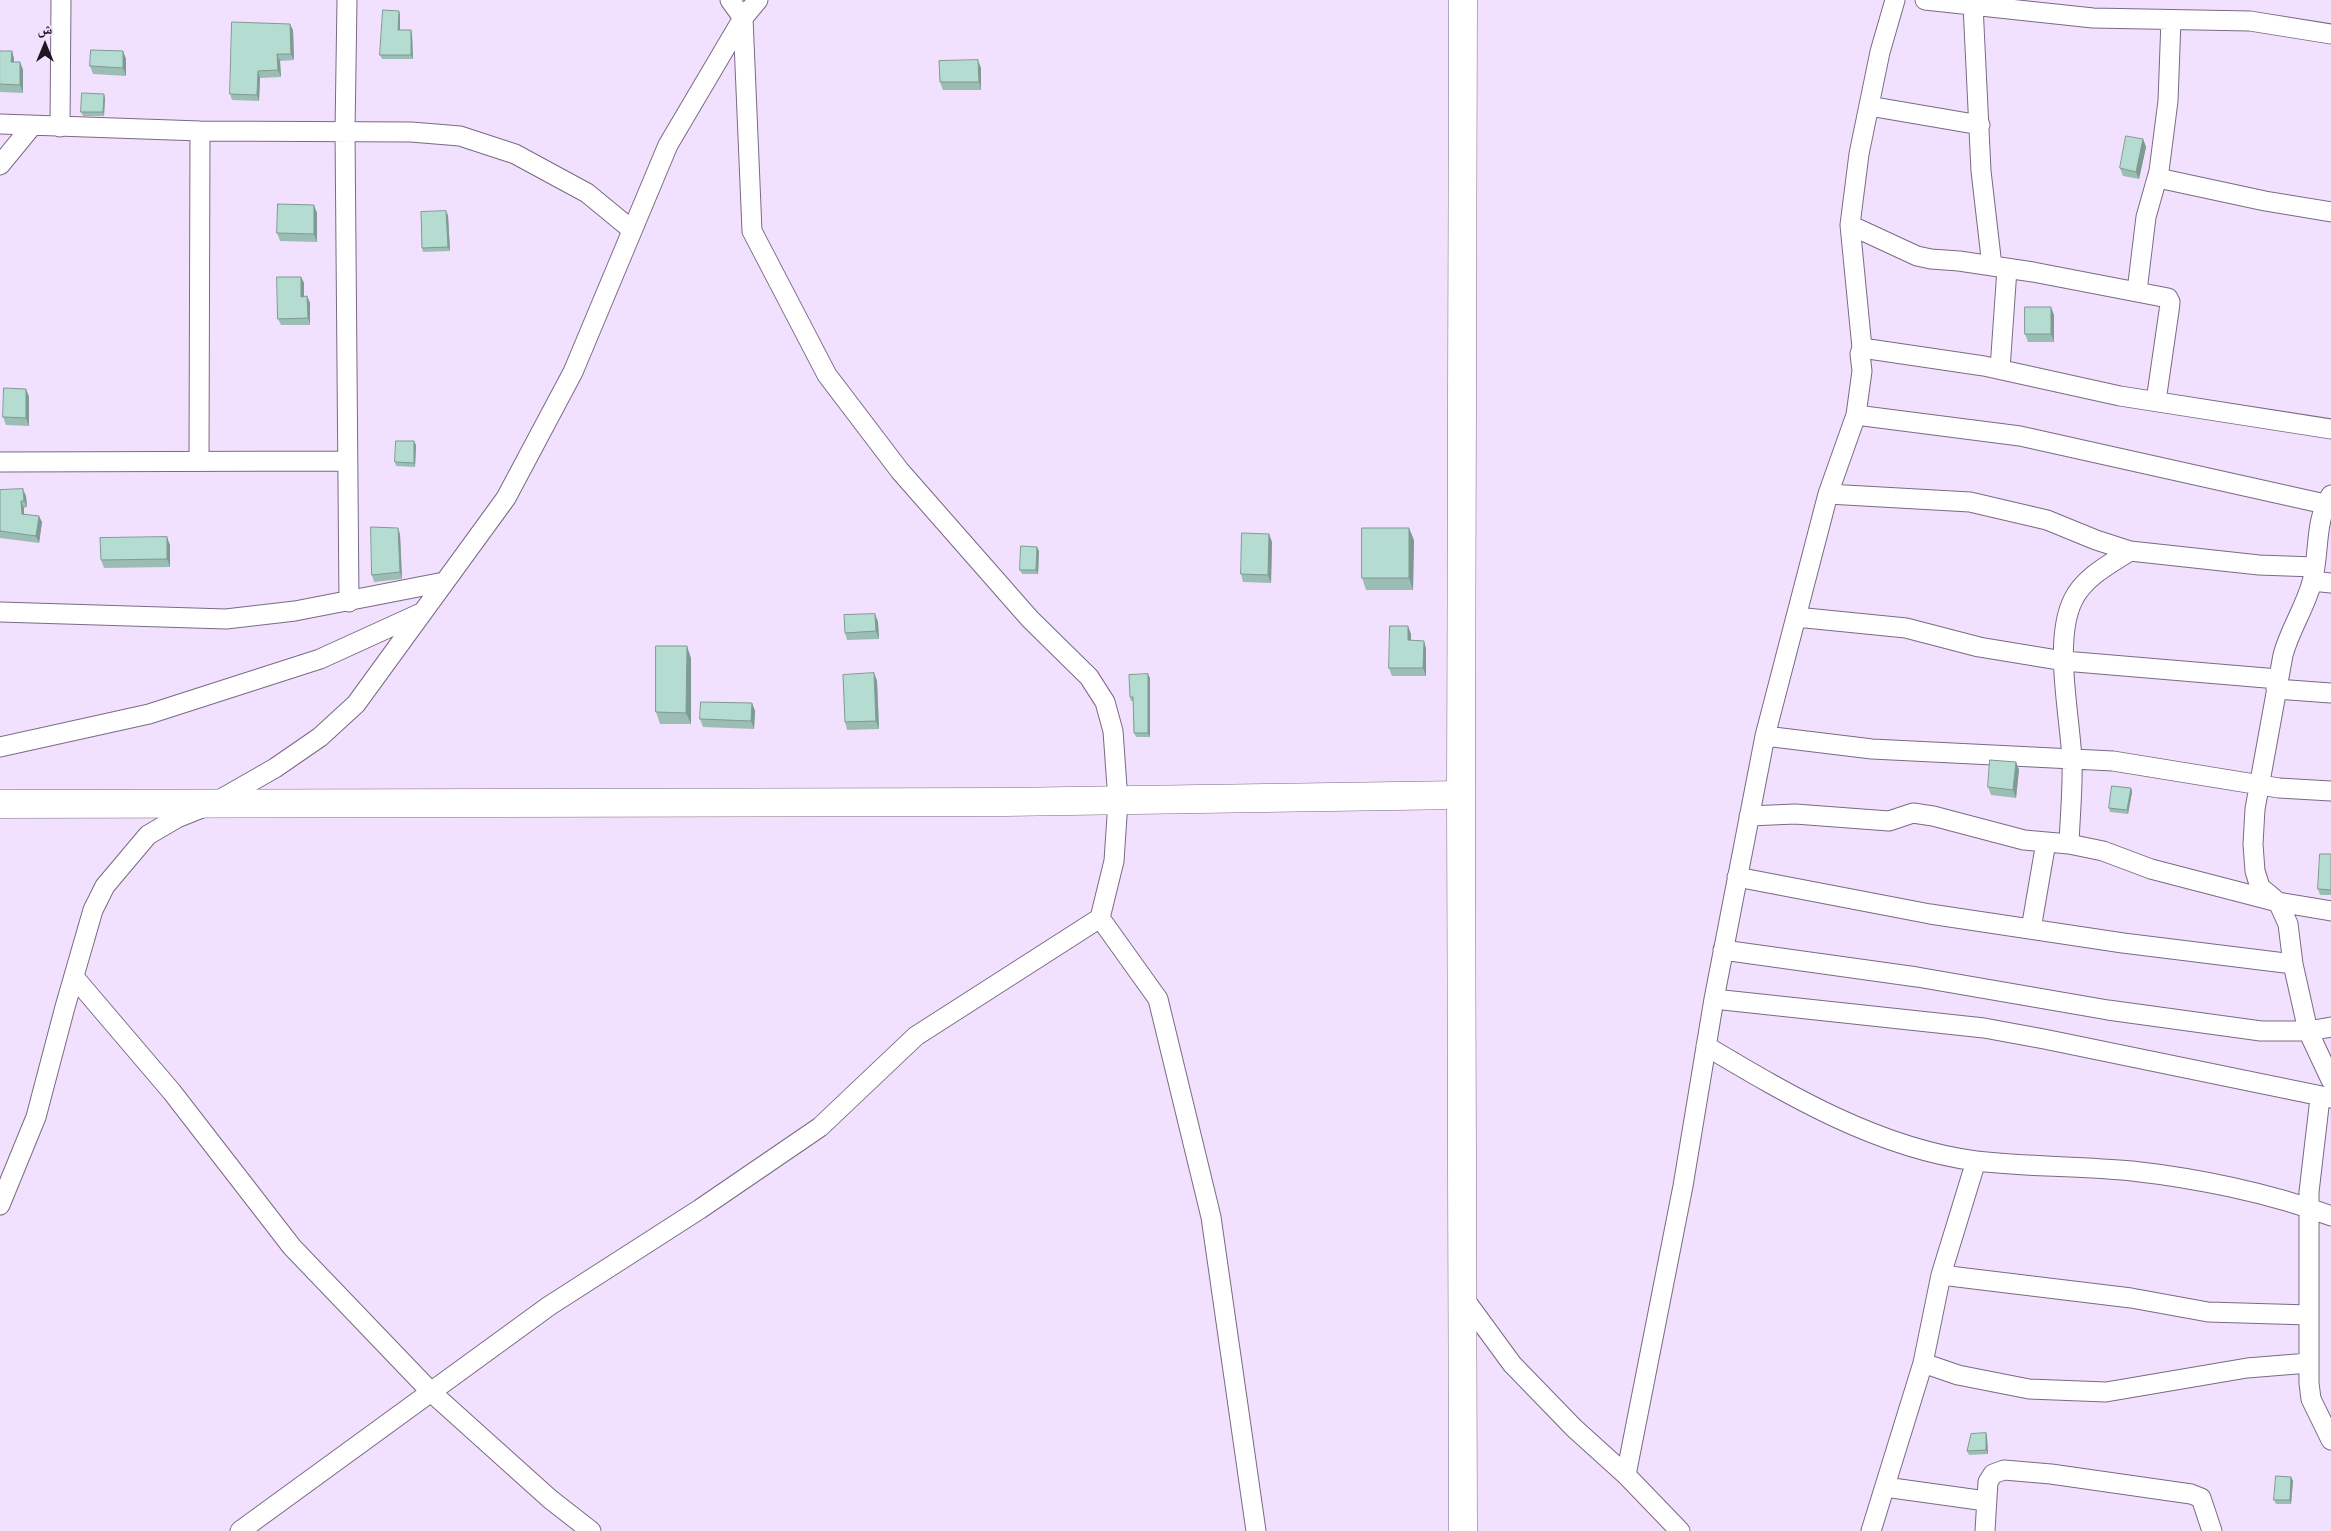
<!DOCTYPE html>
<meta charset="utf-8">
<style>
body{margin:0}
#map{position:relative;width:2331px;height:1531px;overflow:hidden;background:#f2e1fe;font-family:"Zilla Slab","Noto Naskh Arabic",serif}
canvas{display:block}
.north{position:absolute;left:20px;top:20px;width:50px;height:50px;-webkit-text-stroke:4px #f2e1fe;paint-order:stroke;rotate:0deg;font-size:14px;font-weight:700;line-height:20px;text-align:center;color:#1e1722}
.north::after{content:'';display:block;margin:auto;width:18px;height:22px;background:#1e1722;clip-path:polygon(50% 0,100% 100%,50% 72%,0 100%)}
</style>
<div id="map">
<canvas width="2331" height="1531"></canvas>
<div class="north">ش</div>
</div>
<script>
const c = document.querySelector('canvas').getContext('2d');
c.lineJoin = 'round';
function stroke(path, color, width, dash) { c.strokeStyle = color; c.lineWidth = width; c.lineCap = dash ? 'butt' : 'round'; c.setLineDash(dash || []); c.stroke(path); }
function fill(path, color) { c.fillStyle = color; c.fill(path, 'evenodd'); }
const street = new Path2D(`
 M347 0 345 131 349 602
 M1925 0 2093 18 2250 21 2331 34
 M1973 5 1981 171 1992 266
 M1869 106 1980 125
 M0 124 200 131 411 132 460 136 515 154 587 193 632 230
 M60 127 61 0
 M0 165 32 126
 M2158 178 2265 201 2331 212
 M1850 225 1917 256 1931 259 1959 261 2033 272 2168 298 2170 302 2169 311 2156 401
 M2137 291 2146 217 2159 171 2168 101 2171 20
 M1862 348 1984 366 2120 396 2331 429
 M2000 369 2007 269
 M1856 415 2020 436 2325 504
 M199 461 200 131
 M0 462 347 461
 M1828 494 1970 502 2047 520 2096 540 2130 551 2259 565 2314 567
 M2331 495C2314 521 2320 553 2312 582 2305 608 2290 629 2283 655L2255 809 2253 844 2255 871 2260 887 2278 902 2288 924 2293 964 2308 1031 2331 1080
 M2312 581 2331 583
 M0 612 226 619 295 611 444 582
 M1796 617 1906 628 1979 647 2064 661 2278 679
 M2276 689 2331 693
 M1765 736 1872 749 2113 761 2279 788 2331 791
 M0 747 149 714 320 659 421 613
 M1749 816 1795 814 1889 821 1913 813 1933 816 2024 840 2069 844 2103 851 2151 869 2278 902 2331 911
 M2069 844C2070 816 2073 787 2072 760 2070 715 2053 641 2073 600 2084 577 2110 564 2130 551
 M1737 877 1930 914 2123 943 2293 964
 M1100 918 1158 999 1211 1217 1256 1531
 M2031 929 2046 842
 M1723 950 1917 977 2108 1010 2261 1031H2308L2331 1027
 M74 977 172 1092 292 1247 431 1392 550 1499 591 1531
 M1714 999 1984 1028 2044 1039 2331 1098
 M1706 1046C1790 1096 1878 1148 1976 1161 2028 1167 2080 1166 2132 1171 2195 1178 2271 1193 2331 1216
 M2320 1098 2309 1192V1383L2311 1399 2331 1440
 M0 1205 36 1117 65 1007 93 910 105 886 148 835 177 818 212 804 275 768 320 737 356 704 506 498 573 372 668 145 743 18 758 0
 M1941 1275 2131 1298 2208 1312 2309 1315
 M1463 1297 1512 1364 1574 1428 1626 1475 1680 1531
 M1923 1363 1958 1375 2029 1389 2106 1392 2247 1368 2309 1363
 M1626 1475 1683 1186 1714 999 1765 736 1828 494 1856 415 1862 371 1860 354 1862 348 1850 225 1859 154 1880 52 1895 0
 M1885 1487 1986 1501
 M240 1531 549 1306 700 1209 820 1127 916 1036 1100 918 1114 861 1118 801 1113 731 1105 702 1089 677 1030 619 900 471 827 375 752 231 743 18 730 0
 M1871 1531 1923 1363 1941 1275 1976 1161
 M1985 1531 1988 1482 1993 1474 2004 1470 2051 1474 2191 1494 2201 1498 2212 1531`);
const secondary = new Path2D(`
 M1463 0 1461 795 1463 1531
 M0 804 1005 802 1461 795`);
stroke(street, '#7a6a84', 21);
stroke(secondary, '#7a6a84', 29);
stroke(street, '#fff', 19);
stroke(secondary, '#fff', 28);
fill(new Path2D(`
 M400 15V30H411L412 34 413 59H382L380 55Z
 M293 30 294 60 280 61 281 77 260 78 259 101 232 100 230 94Z
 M0 51H12L14 59V62H20L23 70V93L0 92Z
 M123 51 126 59V76L93 74 90 66Z
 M981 68V90H943L940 82Z
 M105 98 104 116H83L81 112Z
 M2143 139 2146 147 2139 179 2123 176 2120 168Z
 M317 213V242L280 241 277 233Z
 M448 215 450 251 423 252 422 248Z
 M301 277 304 283V297L307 296 310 303V325H281L278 319Z
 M2054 315V342H2028L2025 334Z
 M26 389 29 397V426L6 425 3 417Z
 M416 445 415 467 396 466 395 462Z
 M0 490 26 496 27 507 24 508V514L42 522 39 543 0 538Z
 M400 534 402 579 374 582 372 575Z
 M1269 534 1272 542 1271 583 1243 582 1241 574Z
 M1414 540 1413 590H1366L1362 578Z
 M170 545V567L104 568 101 560Z
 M1039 551 1038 574H1022L1020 570Z
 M875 614 878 622 879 639 847 640 845 633Z
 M1411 634V640L1426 648V676H1392L1389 668Z
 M691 658V724H660L656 712Z
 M874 673 877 681 879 729 847 730 845 722Z
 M1150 678V737H1136L1134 733 1133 701H1131L1130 697Z
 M752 703 755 711 754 729 703 727 700 719Z
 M2016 762 2019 770 2016 798 1991 795 1988 787Z
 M2131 788 2132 792 2128 814 2110 812 2109 808Z
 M2331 854V895H2320L2318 889Z
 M1986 1433 1987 1437 1988 1454 1969 1455 1967 1451Z
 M2291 1477 2293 1481 2291 1504H2276L2274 1500Z`), '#9cbdb3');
fill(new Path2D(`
 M399 11 400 15V34L398 30Z
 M290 24 293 30 294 60 291 54Z
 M411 30 412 34 413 59 411 55Z
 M12 51 14 59V70L11 62Z
 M123 51 126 59V76L123 68Z
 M277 54 280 61 281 77 278 70Z
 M978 60 981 68V90L979 82Z
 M20 62 23 70V93L20 85Z
 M258 71 260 78 259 101 257 95Z
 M104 94 105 98 104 116 103 112Z
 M2143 139 2146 147 2139 179 2136 172Z
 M314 205 317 213V242L314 234Z
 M446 211 448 215 450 251 448 247Z
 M301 277 304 283V303L301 297Z
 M307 296 310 303V325L308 318Z
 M2051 307 2054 315V342L2051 334Z
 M26 389 29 397V426L26 418Z
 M414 441 416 445 415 467 414 463Z
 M23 489 26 496 27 507 24 501Z
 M21 501 24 508V520L22 514Z
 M39 516 42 522 39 543 36 536Z
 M398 528 400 534 402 579 400 572Z
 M1409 528 1414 540 1413 590 1409 578Z
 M1269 534 1272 542 1271 583 1268 575Z
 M167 537 170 545V567L167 559Z
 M1037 547 1039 551 1038 574 1036 570Z
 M875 614 878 622 879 639 876 631Z
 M1408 626 1411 634V648L1408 640Z
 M1424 641 1426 648V676L1423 668Z
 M687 646 691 658V724L686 713Z
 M874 673 877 681 879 729 876 721Z
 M1148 674 1150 678V737L1148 733Z
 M752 703 755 711 754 729 751 721Z
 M2016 762 2019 770 2016 798 2013 790Z
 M2131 788 2132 792 2128 814 2127 810Z
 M1986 1433 1987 1437 1988 1454 1986 1450Z
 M2291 1477 2293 1481 2291 1504 2290 1500Z`), '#7f9a92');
const building = new Path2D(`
 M383 10 399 11 398 30H411V55H380Z
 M232 22 290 24 291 54H277L278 70 258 71 257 95 230 94Z
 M91 50 123 51V68L90 66Z
 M0 51H12L11 62H20V85L0 84Z
 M978 60 979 82H940L939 61Z
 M82 93 104 94 103 112H81Z
 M2126 136 2143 139 2136 172 2120 168Z
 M278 204 314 205V234L277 233Z
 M446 211 448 247 422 248 421 212Z
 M277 277H301V297L307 296 308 318 278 319Z
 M2025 307H2051V334H2025Z
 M4 388 26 389V418L3 417Z
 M396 441H414V463L395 462Z
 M23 489 24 501H21L22 514 39 516 36 536 0 531V490Z
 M371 527 398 528 400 572 372 575Z
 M1362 528H1409V578H1362Z
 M1242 533 1269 534 1268 575 1241 574Z
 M167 537V559L101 560 100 538Z
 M1021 546 1037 547 1036 570H1020Z
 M875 614 876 631 845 633 844 615Z
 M1390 626H1408V640L1424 641 1423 668H1389Z
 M656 646H687L686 713 656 712Z
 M874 673 876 721 845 722 843 675Z
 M1148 674V733H1134L1133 697H1130L1129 675Z
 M701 702 752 703 751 721 700 719Z
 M1990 760 2016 762 2013 790 1988 787Z
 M2112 786 2131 788 2127 810 2109 808Z
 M2320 854H2331V890L2318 889Z
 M1986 1433V1450L1967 1451 1971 1434Z
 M2276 1476 2291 1477 2290 1500H2274Z`);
fill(building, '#b5dcd0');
stroke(building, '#7f9a92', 1);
</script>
